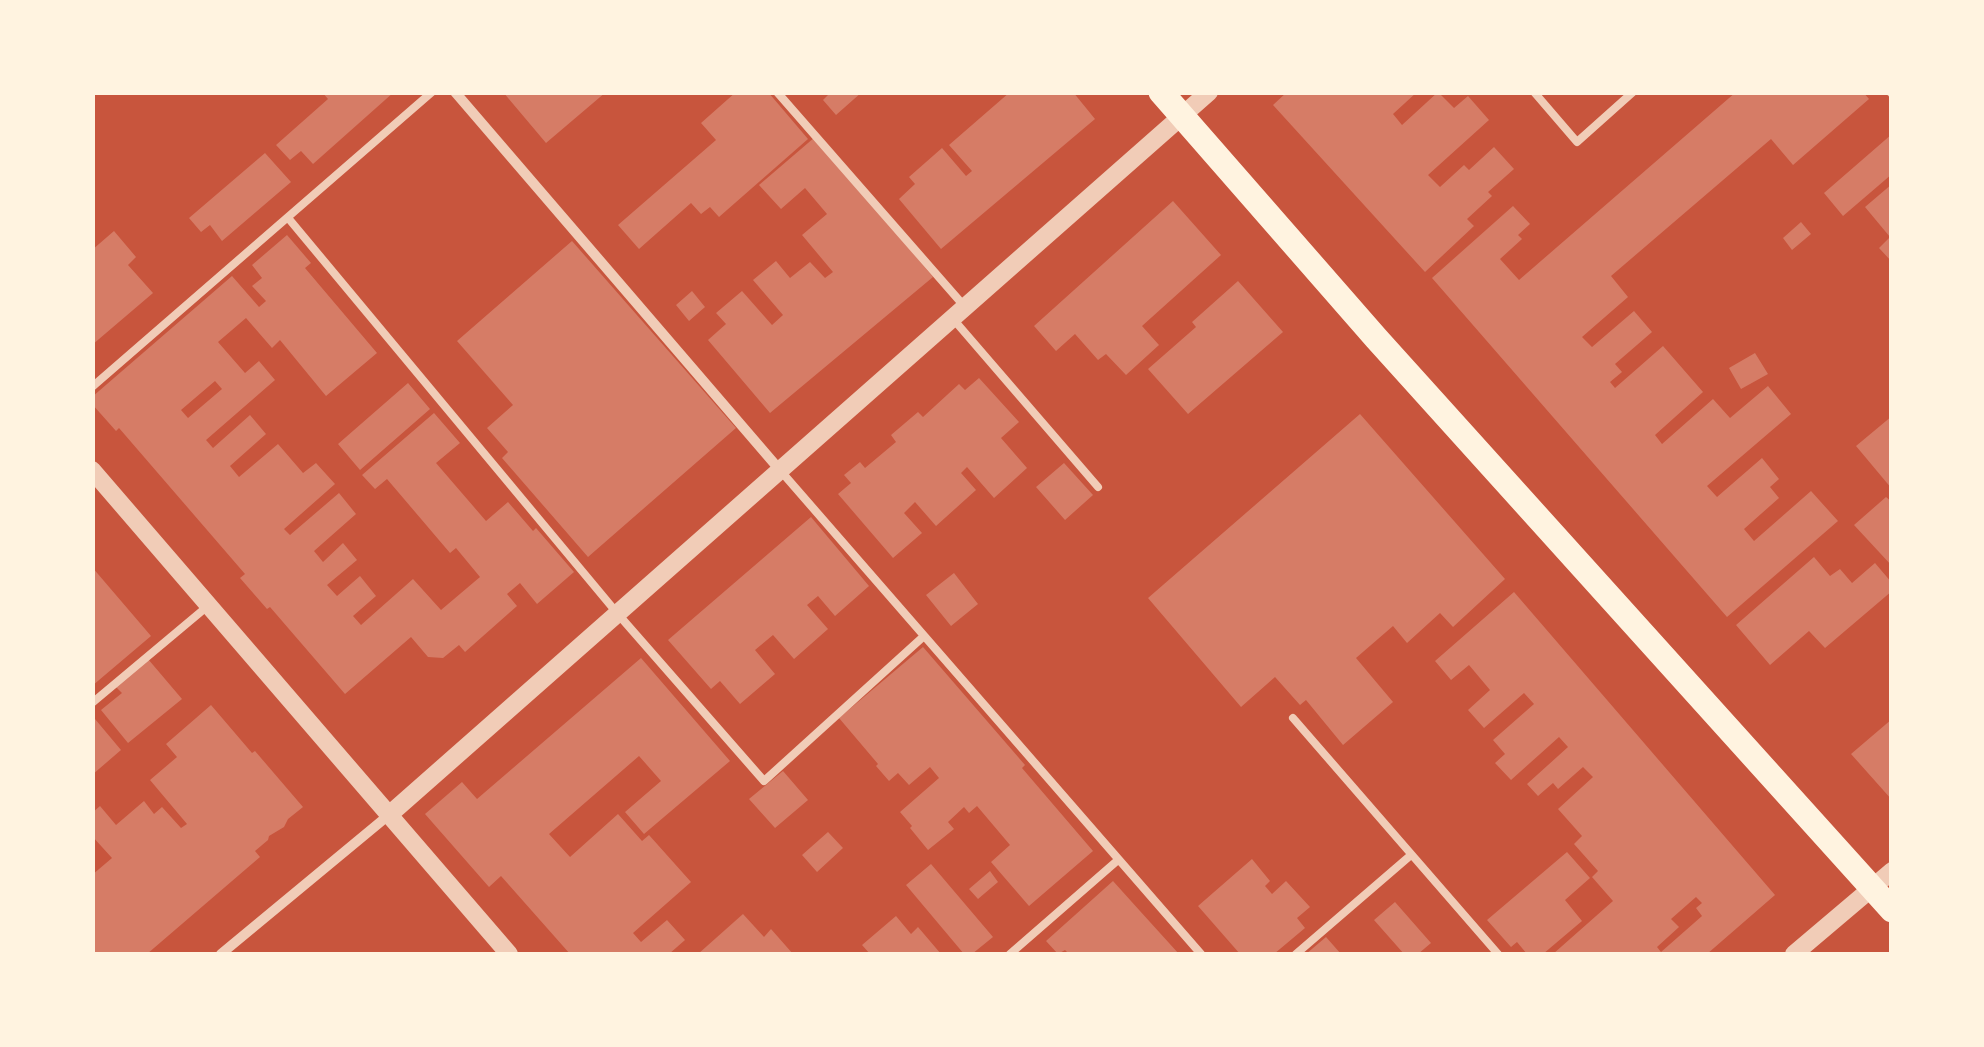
<!DOCTYPE html>
<style>
body{margin:0}
#map{position:relative;width:1984px;height:1047px;overflow:hidden;background:#c8553d;font-family:"Fira Sans",sans-serif}
canvas{display:block}
.frame{position:absolute;inset:0;border:95px solid #fff3e0;pointer-events:none}
</style>
<div id="map">
<canvas width="1984" height="1047"></canvas>
<div class="frame"></div>
</div>
<script>
const c = document.querySelector('canvas').getContext('2d');
c.lineJoin = 'round';
function fill(path, color) { c.fillStyle = color; c.fill(path, 'evenodd'); }
function stroke(path, color, width, dash) { c.strokeStyle = color; c.lineWidth = width; c.lineCap = dash ? 'butt' : 'round'; c.setLineDash(dash || []); c.stroke(path); }
fill(new Path2D(`
 M322 92H394L313 164 301 151 290 160 276 145 328 99Z
 M503 92H606L546 143Z
 M736 92H768L808 139 719 217 710 207 701 214 691 203 639 249 618 225 716 140 701 123Z
 M831 92H862L836 115 823 100Z
 M1010 92H1073L1095 119 941 249 899 199 915 184 909 177 942 148 966 176 972 171 949 145Z
 M1287 92H1417L1393 114 1402 125 1438 92 1454 108 1468 96 1489 120 1428 175 1440 187 1464 165 1469 170 1494 147 1514 169 1488 192 1492 196 1467 219 1474 226 1425 272 1273 105Z
 M1736 92H1863L1869 99 1793 165 1771 139 1611 276 1628 297 1582 337 1592 347 1634 311 1652 332 1615 364 1622 372 1610 382 1615 388 1663 346 1703 392 1655 435 1662 444 1713 399 1730 418 1768 386 1791 414 1707 486 1717 497 1762 458 1779 479 1770 487 1779 498 1744 529 1754 541 1811 491 1838 521 1727 617 1432 278 1513 206 1530 224 1518 235 1522 239 1500 259 1519 280Z
 M1892 134V174L1843 216 1824 193Z
 M815 137 933 277 770 413 708 340 726 324 716 313 742 291 772 325 783 315 753 280 776 261 790 278 810 262 825 278 833 272 802 235 827 214 805 188 781 209 759 185Z
 M265 153 291 182 222 241 210 225 201 232 189 218Z
 M1892 184V262L1879 248 1890 237 1865 207Z
 M1173 201 1221 255 1142 326 1159 345 1126 375 1106 354 1098 360 1075 334 1056 351 1034 326Z
 M1801 222 1811 234 1792 250 1783 238Z
 M114 231 136 257 128 265 153 293 92 345V250Z
 M287 235 311 263 305 268 377 353 326 396 280 340 272 348 246 318 218 342 245 373 259 361 275 380 206 440 213 448 250 415 266 434 230 466 239 477 278 444 303 473 316 463 335 484 284 529 290 535 339 493 356 514 314 551 323 562 343 543 357 560 327 585 337 596 360 576 376 596 353 616 361 625 413 579 441 610 480 577 456 548 450 553 387 479 375 489 362 475 434 413 460 443 436 463 486 521 508 502 533 531 536 528 574 572 537 604 520 583 507 594 517 606 465 652 459 645 443 658 428 657 411 637 345 694 270 607 267 609 240 578 245 574 119 428 116 431 92 404V397L232 276 259 307 266 301 252 286 262 278 252 265ZM215 381 222 389 188 418 181 410Z
 M572 241 736 428 588 557 502 458 508 452 487 428 513 405 457 341Z
 M1238 281 1283 332 1188 414 1148 369 1196 327 1192 322Z
 M692 291 705 307 689 321 676 305Z
 M1755 353 1768 374 1741 389 1729 368Z
 M979 378 1019 422 1001 438 1027 468 994 498 967 467 961 473 976 490 936 526 915 502 904 513 922 533 893 558 838 494 851 483 844 475 860 462 865 468 896 442 891 435 918 412 923 417 959 384 965 390Z
 M408 383 430 409 360 470 338 444Z
 M1360 414 1505 579 1453 627 1440 613 1407 643 1393 626 1356 658 1393 702 1343 745 1306 700 1300 705 1275 677 1241 707 1148 598Z
 M1892 416V489L1856 446Z
 M1064 463 1093 495 1065 520 1036 487Z
 M1886 497 1892 502V566L1854 525Z
 M811 517 869 586 835 616 818 596 807 605 828 629 794 659 773 635 755 650 775 674 740 704 720 681 711 689 668 640Z
 M1814 557 1830 576 1840 569 1852 583 1875 563 1892 583V591L1825 648 1809 631 1770 665 1736 625Z
 M92 567 151 636 92 686Z
 M954 573 978 604 951 626 926 595Z
 M1514 592 1775 895 1707 954H1553L1613 901 1592 877 1598 871 1574 844 1582 836 1558 809 1593 777 1583 767 1558 789 1553 783 1538 796 1527 784 1568 747 1559 737 1511 780 1495 763 1505 754 1493 740 1534 704 1524 693 1484 728 1468 710 1490 690 1469 665 1451 680 1435 661ZM1696 897 1702 903 1696 908 1702 916 1661 952 1657 947 1679 927 1671 919Z
 M923 647 1025 765 1022 768 1093 851 1029 906 991 862 1010 845 977 806 969 813 964 807 948 822 954 829 928 850 910 828 912 826 900 812 939 778 930 767 909 785 898 773 889 781 876 766 878 764 839 718Z
 M641 658 730 761 644 834 625 812 661 781 639 756 549 834 570 857 618 814 642 841 649 835 691 882 633 933 641 942 667 920 685 940 669 954H570L501 876 489 887 425 814 462 782 477 799Z
 M148 659 182 699 128 743 101 710 122 693 115 686Z
 M211 705 252 753 255 751 303 807 288 819 284 827 269 836 268 840 255 851 260 857 147 954H92V875L112 858 92 836V813L100 806 116 825 144 801 154 814 162 807 181 828 187 824 150 780 177 757 166 744Z
 M95 719 121 750 92 775V721Z
 M1892 719V800L1851 754Z
 M783 771 808 800 775 828 749 799Z
 M828 832 843 848 817 872 802 855Z
 M1567 852 1590 878 1565 900 1582 921 1543 954H1527L1517 942 1511 947 1487 920Z
 M1252 859 1270 881 1265 886 1272 894 1286 881 1310 907 1297 918 1305 928 1274 954H1240L1198 906Z
 M931 864 993 937 972 954H964L906 885Z
 M990 871 998 882 978 899 969 889Z
 M1113 881 1140 911 1179 954H1069L1065 950 1058 954 1046 941Z
 M1395 902 1431 943 1418 954H1404L1374 920Z
 M743 914 764 937 771 929 793 954H698Z
 M896 916 911 934 918 927 941 954H870L862 945Z
 M1326 937 1341 954H1306Z`), '#d67c66');
stroke(new Path2D(`
 M777 92 965 307
 M1534 92 1577 142 1633 92
 M1890 92 1892 94
 M289 219 617 613 764 781 924 636
 M954 320 1098 487
 M92 387 432 92
 M779 469 1201 954
 M92 703 209 605
 M1293 718 1498 954
 M1010 954 1118 860
 M1296 954 1411 855`), '#f1ccb7', 8);
stroke(new Path2D(`
 M455 92 779 469
 M221 954 390 814`), '#f1ccb7', 10);
stroke(new Path2D(`
 M92 470 509 954
 M390 814 1209 92
 M1794 954 1892 871`), '#f1ccb7', 18);
stroke(new Path2D(`
 M1161 92 1376 338 1892 910`), '#fff3e0', 25);
</script>
